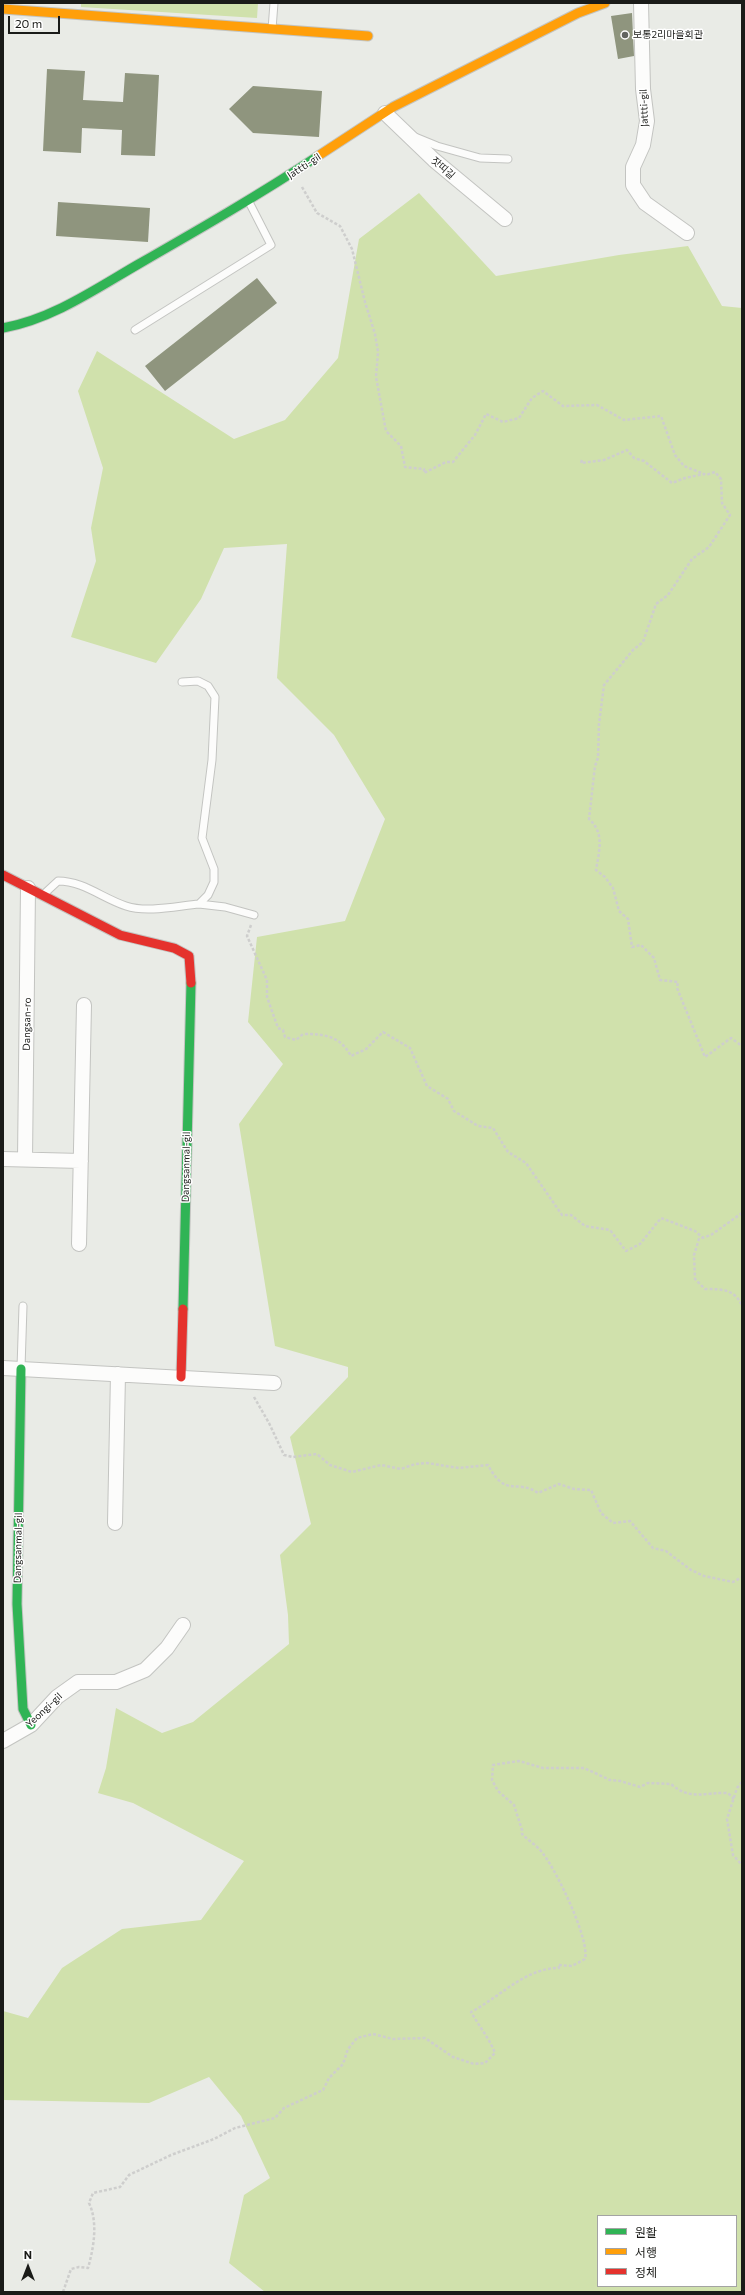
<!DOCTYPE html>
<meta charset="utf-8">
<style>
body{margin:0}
#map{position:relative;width:745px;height:2295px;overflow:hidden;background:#e9ebe6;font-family:Commissioner,"Noto Sans KR",sans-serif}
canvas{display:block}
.frame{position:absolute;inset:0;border:4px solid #1a1b18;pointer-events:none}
.legend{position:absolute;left:597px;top:2215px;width:140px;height:72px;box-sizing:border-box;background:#fff;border:1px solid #a3a4a3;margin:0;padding:5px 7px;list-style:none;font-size:12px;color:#1a1b18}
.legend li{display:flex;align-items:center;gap:8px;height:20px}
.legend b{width:20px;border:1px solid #a3a4a3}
.north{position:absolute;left:8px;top:2247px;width:40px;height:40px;-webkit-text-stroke:3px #fff;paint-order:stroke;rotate:0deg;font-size:11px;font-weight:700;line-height:16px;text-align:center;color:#1a1b18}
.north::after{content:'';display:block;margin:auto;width:14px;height:18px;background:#1a1b18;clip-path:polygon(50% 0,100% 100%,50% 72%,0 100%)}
.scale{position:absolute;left:8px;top:16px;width:52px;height:18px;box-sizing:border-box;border:2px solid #1a1b18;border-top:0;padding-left:5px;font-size:12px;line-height:14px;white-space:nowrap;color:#1a1b18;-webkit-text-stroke:3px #fff;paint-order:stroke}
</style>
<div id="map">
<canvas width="745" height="2295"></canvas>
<div class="frame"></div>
<ul class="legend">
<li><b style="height:5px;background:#30b455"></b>원활</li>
<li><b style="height:5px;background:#ff9f0a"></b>서행</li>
<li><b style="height:5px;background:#e5322d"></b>정체</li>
</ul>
<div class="north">N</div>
<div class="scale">20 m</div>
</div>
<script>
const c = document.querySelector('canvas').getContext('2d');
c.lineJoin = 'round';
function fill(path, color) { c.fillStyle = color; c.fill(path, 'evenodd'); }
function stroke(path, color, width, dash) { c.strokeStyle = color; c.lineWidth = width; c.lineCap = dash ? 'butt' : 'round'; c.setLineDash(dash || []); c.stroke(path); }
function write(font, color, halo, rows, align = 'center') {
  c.font = font + ' Commissioner,"Noto Sans KR",sans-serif'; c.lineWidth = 3; c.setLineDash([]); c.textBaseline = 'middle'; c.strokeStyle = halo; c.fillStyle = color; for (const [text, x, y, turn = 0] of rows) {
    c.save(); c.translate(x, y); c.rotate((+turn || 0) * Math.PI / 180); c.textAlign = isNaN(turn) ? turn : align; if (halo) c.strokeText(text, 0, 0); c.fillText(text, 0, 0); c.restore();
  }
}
fill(new Path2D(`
 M81 3H258L257 18 81 7Z
 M419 193 496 276 619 255 688 246 722 306 742 308V2292H265L229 2263 244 2195 270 2178 241 2116 209 2077 149 2103 3 2100V2011L28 2018 62 1968 122 1929 201 1920 244 1861 133 1803 98 1793 106 1768 116 1708 162 1733 193 1722 289 1644 288 1615 280 1555 311 1524 290 1437 348 1377V1367L275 1346 239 1124 283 1064 248 1022 257 937 345 921 385 819 334 735 277 678 287 544 224 548 201 599 156 663 71 637 96 561 91 528 103 468 78 391 97 351 234 439 285 420 338 358 359 239ZM598 2216H736V2286H598Z`), '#d0e1ac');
fill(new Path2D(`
 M632 13 634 56 618 59 611 16Z
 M47 69 85 71 83 100 123 102 125 73 159 75 155 156 121 155 122 130 82 128 81 153 43 151Z
 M253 86 322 91 319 137 253 133 229 109Z
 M58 202 150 208 148 242 56 236Z
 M257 278 277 303 165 391 145 366Z`), '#8f957e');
const lane = new Path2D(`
 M272 29 274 3
 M415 137 437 146 480 158 508 159
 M135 330 271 245 249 202
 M44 894 58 881C83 881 102 898 126 906 147 913 177 906 199 904L208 895 214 882V869L202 838 212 760 215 697 208 686 198 681 182 682
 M199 904 225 907 254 915
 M21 1368 23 1306`);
const street = new Path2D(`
 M641 3 643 89 647 121 643 145 633 167V185L645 203 687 233
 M385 113 434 160 505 219
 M3 1159 81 1161
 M25 1159 28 888
 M79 1244 84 1005
 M3 1368 274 1383
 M115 1523 118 1374
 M3 1741 31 1725 57 1697 78 1682H116L145 1670 167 1648 183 1625`);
const fast = new Path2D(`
 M3 328C52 319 94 290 137 265 198 230 259 195 318 156
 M183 1309 191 983
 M21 1369 17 1604 23 1709 31 1725`);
const slow = new Path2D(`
 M3 9 368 36
 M318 156 393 107 578 13 605 3`);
const jam = new Path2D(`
 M3 875 120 935 174 948 189 956 191 983
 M181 1377 183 1309`);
stroke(lane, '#c3c4c1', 9);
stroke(street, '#c3c4c1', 16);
stroke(fast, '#c3c4c1', 11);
stroke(slow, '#c3c4c1', 11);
stroke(jam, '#c3c4c1', 11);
stroke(new Path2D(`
 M302 187 317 213 340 226 352 249 365 302 375 334 378 352 376 377 386 431 401 446 405 467 424 469V473L446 462H453L475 435 486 414 503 422 519 418 532 398 543 391 563 406 597 405 624 420 661 416 675 455 684 466 704 474
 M582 460 581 463 604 460 627 450 634 458 644 461 672 483 685 478 704 474 706 475 715 472 721 479 722 503 730 515 709 547 692 559 668 595 656 604 643 642 633 650 604 685 599 724 598 758 595 766 589 819C605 833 599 851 596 870L605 877 613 888 619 911 628 919 632 947 641 945 654 958 660 980 678 982 677 988 705 1057 731 1038 742 1046
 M251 925 247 936 267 980V997L278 1028 283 1030 285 1037 296 1040 303 1034C325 1034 340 1036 351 1056L366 1049 383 1032 410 1048 427 1086 448 1099 454 1111 478 1126 493 1128 508 1152 526 1163 562 1215H571L585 1226 610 1230 626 1251 640 1244 661 1218 695 1231 703 1238
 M742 1213 711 1235 699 1239 694 1255 695 1279 705 1289C722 1289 735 1289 742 1306
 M254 1397 269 1423 284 1455 293 1457 317 1454 330 1465 352 1472 381 1465 401 1469 415 1464 427 1463 459 1468 488 1465C506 1499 516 1478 538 1493L559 1484 574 1489 591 1490 601 1513 613 1523 630 1521 653 1548 666 1551 691 1570 704 1576 733 1582 742 1577
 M742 1782 737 1788 727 1819 733 1855 742 1865
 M63 2292 71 2269 79 2267 88 2268C94 2247 98 2222 89 2203L93 2193 120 2187 129 2175 171 2155 214 2139 235 2128 275 2118 284 2108 323 2090 329 2078 343 2064 348 2049 357 2038 373 2034 393 2039 425 2038 453 2057 474 2064 485 2063 495 2053C489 2038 479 2026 471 2012 500 1997 525 1968 559 1968L558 1965 572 1966 585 1959C590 1940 557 1872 544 1855 539 1847 529 1841 522 1834V1830L514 1805 498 1791 492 1780 493 1765 519 1761 543 1768H584L610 1780 620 1781 640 1787 648 1783 671 1784C690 1801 705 1792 728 1793L734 1799`), '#cececd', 2.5, [3, 2]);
stroke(lane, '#fcfcfb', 7);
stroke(street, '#fcfcfb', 14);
stroke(fast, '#30b455', 9);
stroke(slow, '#ff9f0a', 9);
stroke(jam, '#e5322d', 9);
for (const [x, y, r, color] of [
 [625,35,4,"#626460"]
]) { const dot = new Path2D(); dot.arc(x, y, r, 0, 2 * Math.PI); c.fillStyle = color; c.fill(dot); stroke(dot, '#fff', 1.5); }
write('10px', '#1a1b18', '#fff', [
 ["보통2리마을회관",633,35]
], 'left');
write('10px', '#1a1b18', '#fff', [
 ["Jattti-gil",644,108,-92],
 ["Jattti-gil",304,166,-33],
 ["잣띠길",443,168,41],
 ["Dangsan-ro",27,1024,-89],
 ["Dangsanmal-gil",186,1167,-89],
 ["Dangsanmal-gil",18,1548,-89],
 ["Yeongi-gil",44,1710,-43]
]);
</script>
